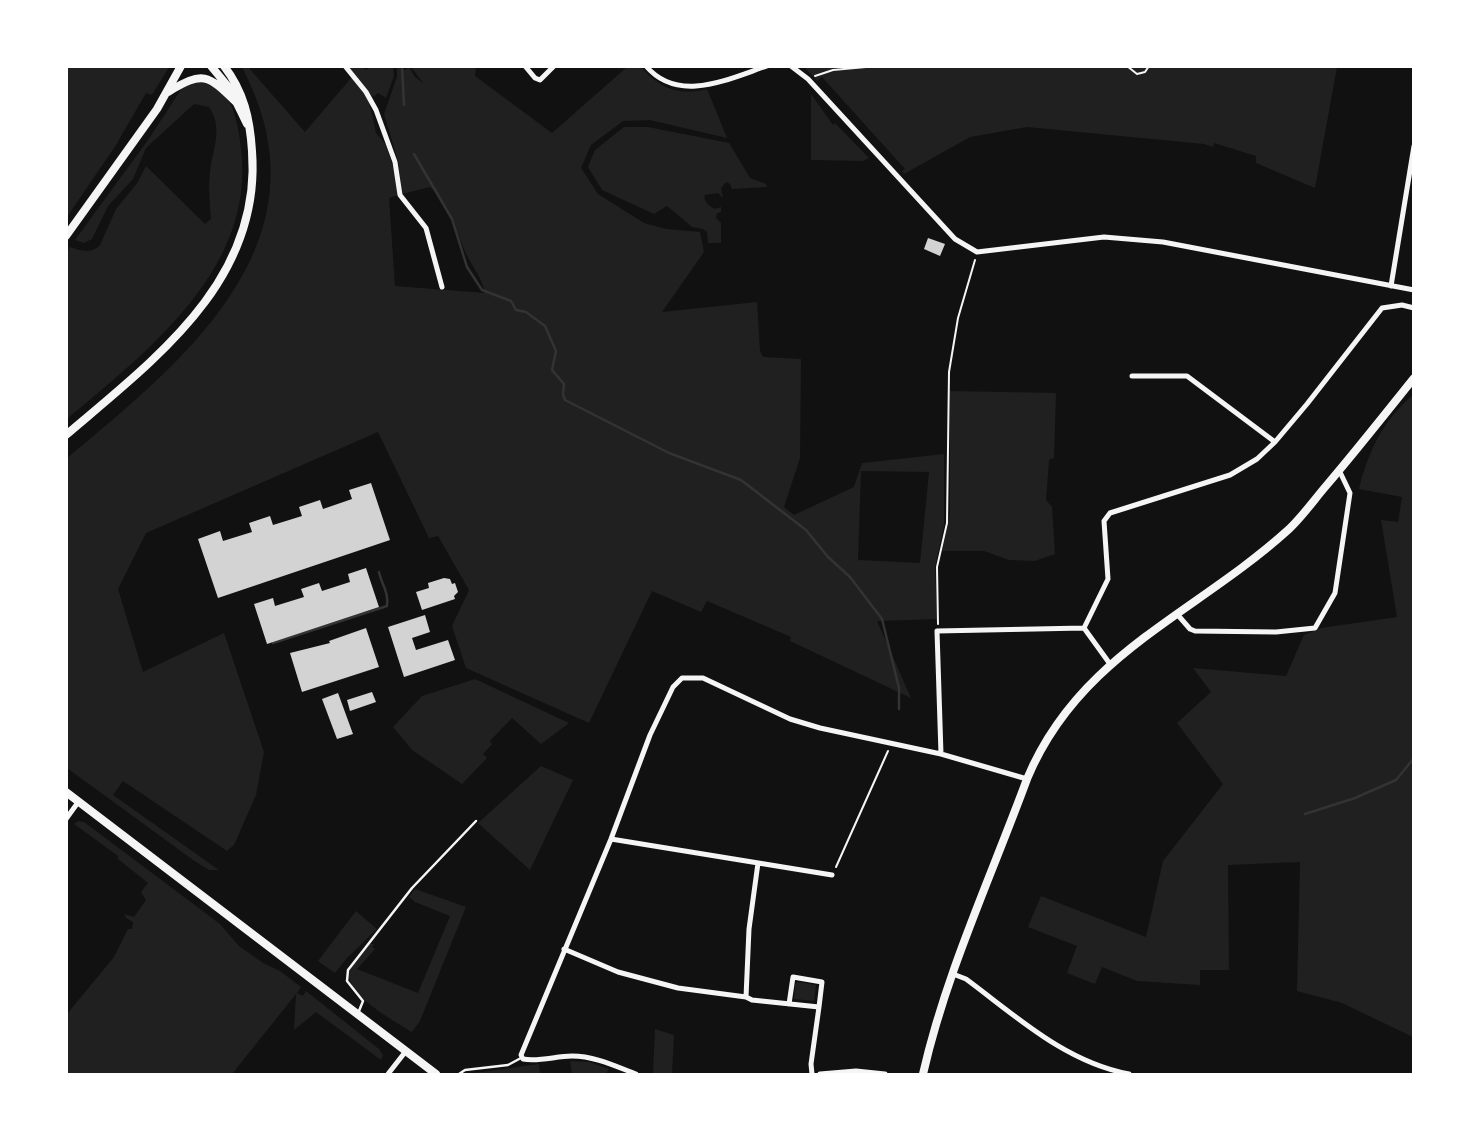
<!DOCTYPE html>
<style>
body{margin:0}
#map{position:relative;width:1480px;height:1141px;overflow:hidden;background:#111;font-family:"Source Serif 4",serif}
canvas{display:block}
.frame{position:absolute;inset:0;border:68px solid #fff;pointer-events:none}
</style>
<div id="map">
<canvas width="1480" height="1141"></canvas>
<div class="frame"></div>
</div>
<script>
const c = document.querySelector('canvas').getContext('2d');
c.lineJoin = 'round';
function fill(path, color) { c.fillStyle = color; c.fill(path, 'evenodd'); }
function stroke(path, color, width, dash) { c.strokeStyle = color; c.lineWidth = width; c.lineCap = dash ? 'butt' : 'round'; c.setLineDash(dash || []); c.stroke(path); }
fill(new Path2D(`
 M67 66 169 67 152 95 146 93 116 145 67 217Z
 M807 66 1337 67 1315 188 1256 163V156L1214 143 1213 147 1204 144 1027 127 970 137 904 174 902 171 905 169 822 77 817 81 806 69Z
 M242 67H248L305 132 352 77 369 101 376 133 386 145 393 167 398 195 389 198 395 286 485 293C482 277 470 264 464 249 455 227 449 203 430 187L402 194 398 161 384 114 397 77V67L405 70 409 67 415 77 424 84 411 67H476L475 76 552 133 627 67H641C660 89 679 96 707 89L727 138 650 120 623 121 591 145 581 168 598 194 644 223 666 229 700 232 704 252 662 312 757 302 760 351 763 357 801 359 800 458 784 507 794 515 854 487 862 463 944 454V525L935 567 937 619 877 621 911 698 790 641 791 637 707 601 701 612 652 591 589 723 466 668 452 626 469 590 438 536 429 538 378 432 146 533 118 589 143 672 224 633 264 752 256 795 234 845 227 851 123 781 113 795 219 870H209L193 860 67 768 66 459C159 381 291 279 268 142 264 115 254 91 242 67ZM861 471 929 472 920 563 858 560Z
 M348 67H361L366 70 370 67H393L394 76 386 98 378 93 373 97Z
 M204 81C209 84 217 88 222 92 235 105 239 130 241 148 256 268 149 350 67 419V253L70 247C80 251 92 254 100 245L116 209 138 182 146 166 205 224 211 219C210 204 208 188 210 173 212 150 224 129 209 107L194 104 146 148 133 179 108 206 92 239 84 243 75 240 148 140 184 85Z
 M811 94 833 125 835 123 869 158 863 161 811 160Z
 M624 127H648L729 143 750 178 766 184 767 187 732 189 730 184 726 182 721 188 723 198 718 193 705 195C702 200 710 207 715 209L721 207V212L717 213 716 218 721 223V243H708L707 232 703 229 692 227 667 206 654 214 602 190 588 167 595 150Z
 M950 391 1056 393 1054 458 1049 460 1046 500 1052 507 1055 554 1035 561 1009 560 984 551H942L950 514Z
 M1413 395V1037L1342 1003 1297 991 1300 862 1228 865 1229 970H1200V985L1137 981 1102 967 1095 984 1067 973 1077 946 1028 927 1041 896 1146 937 1163 861 1223 784 1177 723 1211 692 1193 668 1286 676 1304 635 1321 628 1397 617 1381 520 1398 522 1402 497 1359 489C1368 452 1383 420 1413 395Z
 M475 679 569 723 541 744 512 718 490 741 492 744 483 754 487 758 462 784 412 750 393 727 422 696Z
 M541 766 573 780 530 870 478 823Z
 M78 821 84 822 220 924 239 946 263 963 280 971 301 987 297 993 303 996 306 991 379 1049 383 1055 381 1060 316 1012 294 1030 296 994 232 1074H67V1014L114 957 128 929H132L133 922 126 918 124 914 134 917 146 900 141 892 148 883 118 859V856L74 824Z
 M415 889 466 907 420 1021 412 1032C396 1022 342 993 350 971 353 961 364 952 370 944H374L372 947 375 949 357 969 418 993 450 916 415 902 409 897Z
 M356 911 377 929 347 958 335 973 318 961Z
 M798 982 816 985 814 1001 794 999 795 984Z
 M655 1029 674 1035 672 1074H653Z
 M570 1061 589 1062 609 1069 606 1074H572Z
 M539 1064 540 1074H467Z`), '#202020');
stroke(new Path2D(`
 M402 66 404 105
 M414 154 452 219 467 267 482 290 511 301 516 310 526 312 545 326 556 351 552 370 564 384 563 394 565 400 669 453 741 480 806 530 828 557 850 577 882 619 899 688V709
 M273 643 387 606C389 592 381 583 379 572
 M1305 814 1355 798 1396 780 1414 758`), '#333', 2.5);
fill(new Path2D(`
 M928 238 945 244 940 256 924 249Z
 M371 483 390 540 218 598 198 539 220 531 223 541 252 532 249 523 270 516 273 525 302 516 299 507 320 500 323 509 352 499 349 490Z
 M366 568 379 607 267 644 254 604 273 598 275 606 304 597 301 589 319 583 322 591 350 582 348 574Z
 M444 578 450 579 452 584 455 583 458 592 454 596 455 599 422 610 416 592 429 588 428 583Z
 M425 615 430 632 412 638 416 650 448 640 455 660 404 677 388 627Z
 M366 628 379 667 302 692 290 653 330 643 329 641Z
 M372 692 376 702 350 711 347 700Z
 M338 693 353 734 337 739 322 699Z`), '#d3d3d3');
stroke(new Path2D(`
 M1127 66 1137 74 1145 72 1149 66
 M815 76 833 70 877 66
 M938 624 937 567 947 523 949 372 958 318 975 260
 M836 867 888 751`), '#f5f5f5', 2);
stroke(new Path2D(`
 M359 1011 363 1001 347 981 348 970 412 888 476 821
 M459 1074 465 1070 508 1065 521 1058`), '#f5f5f5', 2.5);
stroke(new Path2D(`
 M345 66 366 92 376 110 395 162 400 195 426 228 442 287
 M525 66 535 78 540 80 554 66
 M646 66C678 104 728 79 767 66
 M791 66 808 79 955 239 977 252 1104 237 1163 242 1414 290
 M1391 286 1414 146
 M1132 376H1187L1275 442
 M1177 614 1190 629 1195 631 1276 632 1315 628 1335 593 1350 493 1339 470
 M1084 628 1108 579 1104 521 1110 513 1230 475 1257 459 1275 442 1307 404 1382 308 1402 305 1414 308
 M1084 628 1110 664
 M941 754 937 631 1084 628
 M66 819 79 801
 M611 839 832 875
 M758 863 749 929 746 997 752 1000 819 1007 811 1064 812 1074
 M564 949 618 972 678 988 746 997
 M953 974 966 979C1016 1016 1065 1062 1129 1074
 M789 1004 793 977 822 982 819 1007
 M388 1074 406 1051
 M636 1074C615 1066 594 1056 572 1056 556 1056 539 1062 523 1059L521 1055 611 839 650 735 673 687 682 678H703L790 719 820 728 941 754 1027 779
 M820 1074 856 1071 885 1074`), '#f5f5f5', 5);
stroke(new Path2D(`
 M211 66 230 89 247 124
 M168 92C204 70 208 75 237 103
 M66 236 157 109 181 66
 M66 435C155 359 262 281 252 151 250 119 244 92 224 66
 M66 792 436 1074
 M923 1074C946 973 991 877 1027 779 1079 654 1194 615 1288 530 1302 517 1314 500 1326 486 1356 451 1385 414 1414 378`), '#f5f5f5', 8);
</script>
